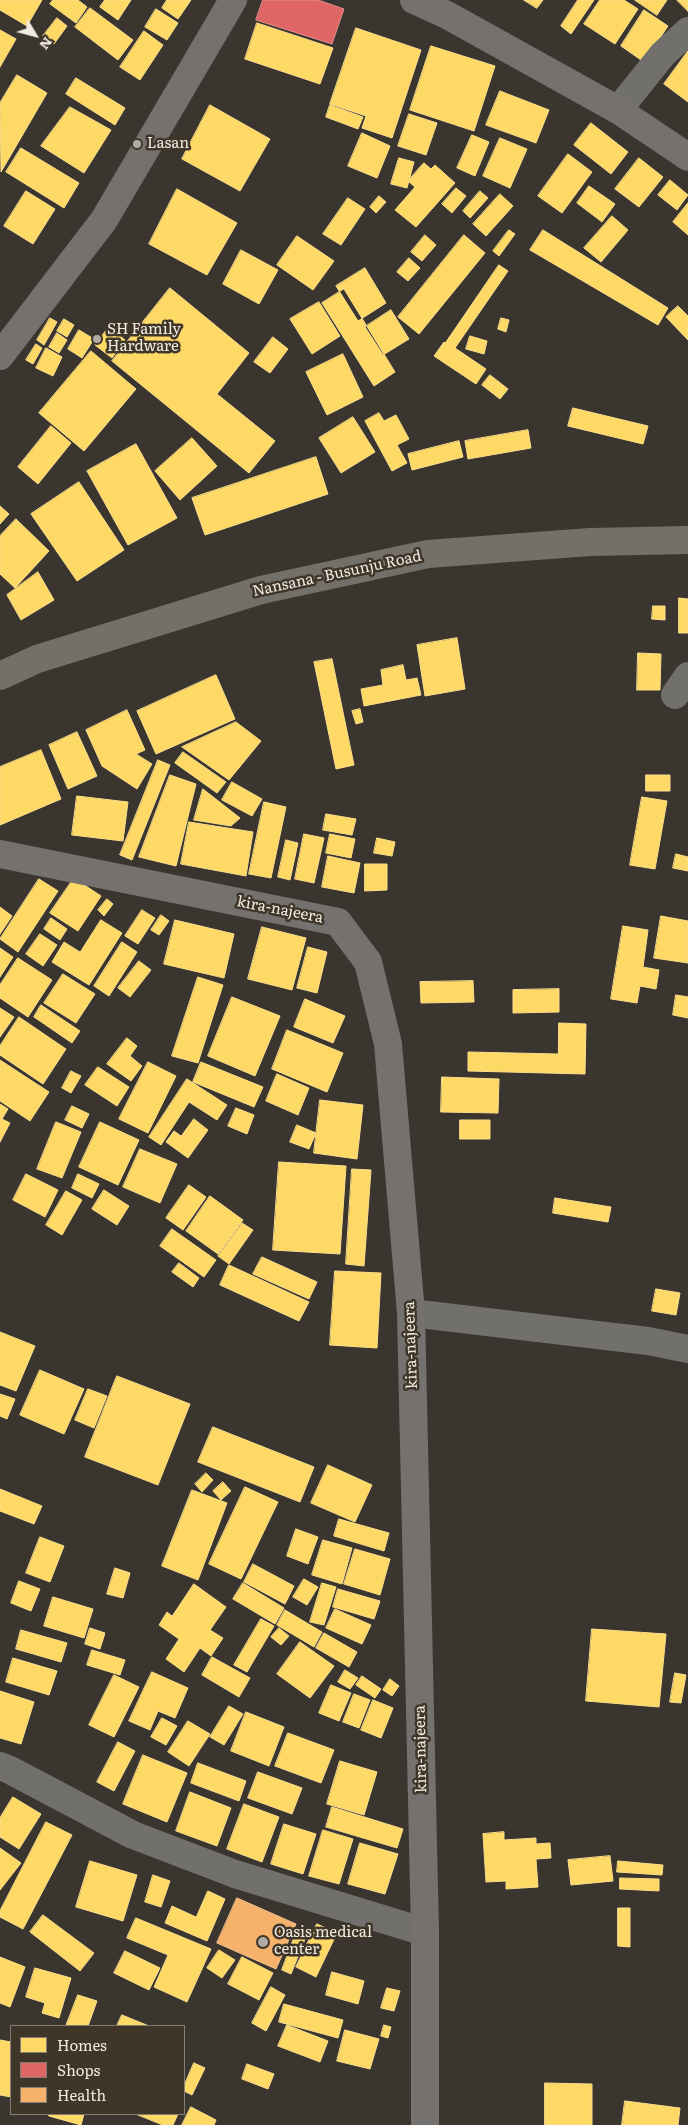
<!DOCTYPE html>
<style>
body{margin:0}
#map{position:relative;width:688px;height:2125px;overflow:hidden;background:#3a352e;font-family:Literata,serif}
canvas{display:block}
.legend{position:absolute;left:10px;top:2025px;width:175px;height:90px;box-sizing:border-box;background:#3f3629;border:1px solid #867e73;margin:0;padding:6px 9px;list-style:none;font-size:15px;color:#f1ebe3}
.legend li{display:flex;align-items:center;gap:10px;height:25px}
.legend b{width:25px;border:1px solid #867e73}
.north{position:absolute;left:10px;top:10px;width:50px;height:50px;-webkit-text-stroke:4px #3f3629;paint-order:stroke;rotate:127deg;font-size:14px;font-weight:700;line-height:20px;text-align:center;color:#f1ebe3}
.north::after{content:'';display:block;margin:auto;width:18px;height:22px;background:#f1ebe3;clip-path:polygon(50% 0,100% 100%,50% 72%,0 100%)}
</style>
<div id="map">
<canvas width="688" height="2125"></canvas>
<ul class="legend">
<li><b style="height:14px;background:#ffd966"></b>Homes</li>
<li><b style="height:14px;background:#e06666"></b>Shops</li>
<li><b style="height:14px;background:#f6b26b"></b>Health</li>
</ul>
<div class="north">N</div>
</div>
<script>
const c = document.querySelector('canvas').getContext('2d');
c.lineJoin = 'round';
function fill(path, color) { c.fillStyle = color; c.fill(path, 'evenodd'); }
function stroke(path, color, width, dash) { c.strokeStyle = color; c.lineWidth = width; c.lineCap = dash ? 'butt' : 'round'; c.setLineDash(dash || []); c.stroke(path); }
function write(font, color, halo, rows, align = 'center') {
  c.font = font + ' Literata,serif'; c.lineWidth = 5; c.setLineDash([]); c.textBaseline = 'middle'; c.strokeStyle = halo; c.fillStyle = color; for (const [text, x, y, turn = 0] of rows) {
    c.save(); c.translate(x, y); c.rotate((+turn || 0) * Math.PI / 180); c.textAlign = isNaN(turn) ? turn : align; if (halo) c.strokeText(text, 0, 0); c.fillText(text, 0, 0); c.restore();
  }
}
const homes = new Path2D(`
 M0 0H42L27 26 0 10Z
 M53 0H78L87 7 76 23 50 4Z
 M105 0H131L118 20 100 7Z
 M167 0H191L178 19 162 8Z
 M524 0H543L537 8Z
 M578 0H594L571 34 561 26Z
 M600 0H624L638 9 615 44 584 24Z
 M635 0H667L657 15Z
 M677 0H688V11Z
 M90 8 133 40 118 60 75 27Z
 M156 9 178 23 167 40 145 27Z
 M644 10 668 26 644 62 621 46Z
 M57 18 67 26 54 44 43 36Z
 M257 23 333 48 320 84 245 59Z
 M356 28 421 50 392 138 362 128 366 116 330 104Z
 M0 30 16 39 0 67Z
 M144 31 163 45 140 80 120 67Z
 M431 46 495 66 474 131 410 110Z
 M688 51V102L664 84Z
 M17 75 47 93 1 172 0 103Z
 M76 78 125 108 115 125 66 94Z
 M500 91 549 110 536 143 486 125Z
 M210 105 270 139 240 191 182 159Z
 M330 105 363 117 358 129 326 117Z
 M70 107 111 130 84 173 41 146Z
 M409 114 437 123 426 155 398 146Z
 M591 123 628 152 611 174 574 145Z
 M362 133 390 146 377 178 348 166Z
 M472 135 489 142 475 176 457 168Z
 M500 138 527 149 510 188 483 176Z
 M21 148 79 183 64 208 6 172Z
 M568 154 592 172 562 213 538 196Z
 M399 158 414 162 407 188 391 184Z
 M639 158 663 177 639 207 615 189Z
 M424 163 431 169 435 165 455 183 416 227 395 210 415 187 408 181Z
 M670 180 688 195 677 210 658 195Z
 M589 186 615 204 602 222 577 203Z
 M456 188 466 196 452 213 442 204Z
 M177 189 237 223 207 275 149 244Z
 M26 191 55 209 33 244 4 226Z
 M480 191 488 198 470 218 463 211Z
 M500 194 513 206 486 236 473 224Z
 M379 196 386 202 376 213 370 207Z
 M348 198 365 209 341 245 323 234Z
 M688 203V235L673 222Z
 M612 216 628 230 601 262 584 248Z
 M509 230 515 234 499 256 493 251Z
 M543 230 668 308 658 325 530 250Z
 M425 235 436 245 422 261 411 252Z
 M464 235 485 253 419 334 398 317Z
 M297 236 334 261 313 290 277 265Z
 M241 250 278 270 259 304 223 284Z
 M409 258 420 268 408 281 397 272Z
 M499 265 508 271 455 348 486 369 476 384 434 356 444 342 445 343Z
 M365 268 386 303 358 321 336 286Z
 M170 288 249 353 217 394 275 441 249 473 112 361Z
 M344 289 395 372 374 386 322 303Z
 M319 302 340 336 312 354 290 319Z
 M678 306 688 316V340L666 317Z
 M391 310 409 339 383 355 365 327Z
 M50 318 57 322 44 345 37 340Z
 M501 318 509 320 506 332 498 329Z
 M64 319 74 325 67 337 57 331Z
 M109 327 125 340 112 358 95 345Z
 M79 330 94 339 82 358 68 349Z
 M57 333 67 340 59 353 49 347Z
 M470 336 487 341 484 354 466 349Z
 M273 337 288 349 270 373 254 362Z
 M36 344 42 348 33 364 26 360Z
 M46 348 62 357 53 376 36 368Z
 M91 351 136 389 84 451 39 413Z
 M343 354 363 397 327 415 306 372Z
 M490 375 508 389 500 399 482 385Z
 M573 408 648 426 643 444 568 426Z
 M379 413 384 421 396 415 409 439 397 445 407 463 392 471 365 421Z
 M353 417 375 452 341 473 319 438Z
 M51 426 71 443 38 484 18 467Z
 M528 430 531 448 468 459 465 441Z
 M192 438 217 466 180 500 155 471Z
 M459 441 463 457 412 470 408 454Z
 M136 444 177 518 128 545 87 471Z
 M316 457 328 494 205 535 192 498Z
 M79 482 124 550 77 581 31 514Z
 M0 506 9 514 0 524Z
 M16 519 49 551 15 588 0 574V536Z
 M38 572 54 600 21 620 7 595Z
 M679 598 688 599V633H679Z
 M653 606H665V620L652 619Z
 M457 638 465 689 425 696 417 645Z
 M638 653 661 654 660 690H637Z
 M332 659 354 765 336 769 314 662Z
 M403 665 406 680 417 678 421 695 364 706 361 689 383 685 381 670Z
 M216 675 235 719 156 754 137 711Z
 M360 709 363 722 356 724 352 711Z
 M127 710 145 750 136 754 152 764 137 789 102 766 86 730Z
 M236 722 261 741 229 780 182 747Z
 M77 732 97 776 68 789 49 745Z
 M41 750 61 799 0 825V767Z
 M183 752 226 782 217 793 175 763Z
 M158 760 170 765 132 860 120 855Z
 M170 775 196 784 176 866 139 857Z
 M646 775H670V791H646Z
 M232 782 262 799 252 816 222 800Z
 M203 789 240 818 231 826 194 820Z
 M77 796 128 802 123 841 72 835Z
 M642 797 667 801 655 869 630 865Z
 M264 802 286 807 271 878 249 874Z
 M326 814 356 819 352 835 323 830Z
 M189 822 253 832 246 876 181 864Z
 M304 834 324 838 314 883 295 879Z
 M330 834 355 839 351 858 326 853Z
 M377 838 395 842 392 856 374 853Z
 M286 840 298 843 290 880 278 877Z
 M676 854 688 857V871L673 868Z
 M328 856 360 863 354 893 322 887Z
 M365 864H387V890L365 891Z
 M74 878 101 896 78 931 50 913Z
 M39 879 58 891 18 952 0 939Z
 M107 899 113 904 104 916 98 910Z
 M0 907 12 916 0 934Z
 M142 910 155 918 138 944 125 936Z
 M161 915 169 921 159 935 151 930Z
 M661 916 688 921V963L654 958Z
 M51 918 67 929 60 940 44 929Z
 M101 920 122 933 89 985 52 962 64 942 80 952Z
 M175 920 234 934 224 978 164 964Z
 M623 926 648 930 643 967 659 970 656 989 640 986 637 1003 611 999Z
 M262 927 306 938 292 990 248 979Z
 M40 934 57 945 43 966 26 954Z
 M122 942 137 952 109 996 94 986Z
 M308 947 327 952 317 993 297 988Z
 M0 948 13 957 0 977Z
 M18 958 52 980 28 1017 0 998V985Z
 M139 961 151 970 130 997 118 988Z
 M63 974 95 994 76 1023 44 1003Z
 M198 977 223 985 198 1063 172 1056Z
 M473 981 474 1002 421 1003 420 982Z
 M559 989V1012L513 1013V990Z
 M676 995 688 997V1018L673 1015Z
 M232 997 280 1016 255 1076 208 1056Z
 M305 999 345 1016 333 1043 294 1027Z
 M41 1005 80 1031 72 1043 34 1017Z
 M0 1008 14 1017 0 1037Z
 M19 1017 66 1049 43 1084 0 1055V1046Z
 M559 1023 586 1024 585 1074 468 1071V1052L558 1054Z
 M287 1030 343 1053 327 1092 272 1069Z
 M127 1038 137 1046 130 1056 142 1066 131 1081 107 1064Z
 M0 1060 49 1092 30 1121 0 1101Z
 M148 1062 176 1076 148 1133 119 1119Z
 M201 1062 263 1087 254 1107 193 1082Z
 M98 1067 129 1087 117 1106 85 1085Z
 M71 1071 81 1076 71 1093 62 1088Z
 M277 1074 309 1088 298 1115 266 1101Z
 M442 1077 499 1079 498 1113 441 1112Z
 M187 1079 227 1105 217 1120 189 1102 161 1145 149 1137Z
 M320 1100 363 1105 357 1159 314 1153Z
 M0 1104 8 1109 2 1119 10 1123 0 1142Z
 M72 1106 89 1114 82 1128 65 1120Z
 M236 1108 254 1115 247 1134 228 1126Z
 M194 1119 208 1130 188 1158 166 1142 174 1131 181 1136Z
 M460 1120H490V1139H460Z
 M56 1122 81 1132 62 1178 37 1169Z
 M100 1122 139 1140 118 1185 79 1167Z
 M297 1125 316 1133 309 1149 290 1142Z
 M140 1149 177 1164 160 1203 123 1187Z
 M279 1162 346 1166 340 1254 273 1250Z
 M352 1169 371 1170 364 1266 346 1264Z
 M26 1174 58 1190 45 1217 13 1200Z
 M78 1174 99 1184 92 1198 72 1188Z
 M189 1185 206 1197 183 1230 166 1218Z
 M104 1190 129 1206 117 1225 92 1209Z
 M66 1191 82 1200 62 1235 46 1225Z
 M210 1196 243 1220 218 1254 186 1231Z
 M555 1198 611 1207 608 1222 553 1213Z
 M242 1223 253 1230 229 1264 218 1256Z
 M172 1229 216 1260 204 1277 160 1246Z
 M262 1257 317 1282 309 1299 253 1274Z
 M179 1263 199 1278 193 1287 172 1272Z
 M229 1265 309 1302 299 1321 220 1285Z
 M335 1271 381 1273 377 1348 330 1345Z
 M656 1289 680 1293 676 1315 652 1311Z
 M0 1332 35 1346 16 1391 0 1385Z
 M40 1370 84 1389 64 1434 20 1415Z
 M117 1376 190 1404 158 1485 85 1457Z
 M88 1389 107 1396 94 1428 75 1420Z
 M0 1394 15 1399 7 1419 0 1416Z
 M213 1427 314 1467 300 1502 198 1462Z
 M328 1465 372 1485 355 1522 311 1503Z
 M206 1473 213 1480 202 1492 195 1484Z
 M223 1482 231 1491 221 1500 213 1491Z
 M245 1487 278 1502 241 1579 209 1564Z
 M0 1489 42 1506 34 1524 0 1511Z
 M192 1490 227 1503 198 1580 162 1566Z
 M339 1519 389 1533 384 1551 334 1536Z
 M296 1529 318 1537 308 1564 287 1556Z
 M40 1537 64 1546 50 1582 26 1573Z
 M323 1540 352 1548 342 1584 312 1575Z
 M355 1549 390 1559 380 1595 344 1584Z
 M253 1564 294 1586 285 1604 244 1582Z
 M115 1568 130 1573 123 1598 107 1594Z
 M304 1579 318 1587 307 1605 293 1597Z
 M19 1581 40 1589 31 1611 11 1603Z
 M243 1583 284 1608 275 1624 233 1599Z
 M322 1583 336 1587 324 1625 310 1622Z
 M194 1584 226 1607 210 1630 223 1638 211 1656 200 1648 184 1672 166 1659 179 1639 159 1625 167 1612 172 1616Z
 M338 1589 380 1601 374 1619 333 1607Z
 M53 1597 93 1609 84 1638 44 1626Z
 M335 1609 371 1625 362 1644 326 1628Z
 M285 1610 322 1632 314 1647 277 1625Z
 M261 1619 274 1626 247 1672 234 1665Z
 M90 1628 105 1633 100 1649 85 1644Z
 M279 1628 289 1636 281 1645 271 1637Z
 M592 1629 666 1634 659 1707 586 1701Z
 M21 1630 67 1643 61 1662 16 1649Z
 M324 1633 357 1652 349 1667 316 1648Z
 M300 1642 334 1666 310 1698 277 1674Z
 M92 1650 125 1660 120 1675 87 1665Z
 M212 1657 250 1678 239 1697 202 1675Z
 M13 1658 57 1671 49 1695 6 1682Z
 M345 1670 358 1678 350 1689 338 1682Z
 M152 1672 188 1688 175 1718 158 1711 150 1730 129 1721Z
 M675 1673 686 1675 681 1703 670 1702Z
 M114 1675 139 1687 114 1737 89 1725Z
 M362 1676 381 1689 375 1698 356 1685Z
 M390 1679 399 1686 392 1696 383 1690Z
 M331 1685 351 1693 339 1721 319 1713Z
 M0 1691 34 1702 21 1744 0 1738Z
 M354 1694 370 1700 359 1728 343 1722Z
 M373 1700 393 1708 381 1738 361 1730Z
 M229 1706 243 1714 224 1745 210 1737Z
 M246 1712 284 1727 269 1766 231 1751Z
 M162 1718 177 1726 166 1745 151 1737Z
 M188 1721 210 1734 189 1766 168 1752Z
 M288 1733 334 1750 321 1783 275 1766Z
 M118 1742 135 1751 114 1791 97 1782Z
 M143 1755 187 1773 167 1822 123 1804Z
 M340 1761 377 1772 364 1815 327 1804Z
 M198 1763 246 1781 239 1801 191 1783Z
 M258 1772 302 1788 292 1814 248 1798Z
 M190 1792 231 1808 217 1846 176 1831Z
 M13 1797 41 1814 19 1849 0 1837V1818Z
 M244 1804 279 1817 262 1862 227 1849Z
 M332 1807 403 1829 397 1848 326 1827Z
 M46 1822 72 1835 23 1929 0 1917V1911Z
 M284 1824 316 1834 303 1874 271 1864Z
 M323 1830 353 1839 339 1884 309 1876Z
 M504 1832V1840L536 1838V1844L550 1843 551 1858 536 1859 538 1887 506 1889V1881L486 1882 483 1834Z
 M360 1843 398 1854 385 1894 348 1884Z
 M0 1848 21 1863 0 1890Z
 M610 1856 613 1881 571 1885 568 1860Z
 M90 1861 137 1875 123 1921 76 1907Z
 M618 1861 663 1865 662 1875 617 1872Z
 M153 1875 170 1881 161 1907 145 1902Z
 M620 1878 659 1879V1891L620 1889Z
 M208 1891 225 1899 207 1941 165 1923 172 1906 196 1917Z
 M618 1908H630V1947L618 1946Z
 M43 1915 94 1953 80 1971 30 1932Z
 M136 1918 211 1949 187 2002 154 1987 168 1955 127 1938Z
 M317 1924 337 1933 316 1977 296 1967Z
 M297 1930 307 1934 291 1974 282 1970Z
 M219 1950 235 1960 222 1978 207 1968Z
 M125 1951 160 1968 149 1990 114 1973Z
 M0 1957 25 1967 10 2007 0 2003Z
 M242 1957 273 1973 259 2000 228 1984Z
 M35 1968 71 1978 59 2018 42 2013 45 2003 26 1997Z
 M332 1972 364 1981 358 2004 326 1995Z
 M271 1987 285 1995 266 2031 252 2023Z
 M387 1988 400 1991 394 2011 381 2008Z
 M78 1995 97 2001 88 2026H66Z
 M284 2004 343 2020 338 2038 279 2022Z
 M122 2015 149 2026H117Z
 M287 2025 328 2041 320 2062 278 2046Z
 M384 2025 391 2027 388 2038 381 2036Z
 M345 2030 379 2039 370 2069 337 2061Z
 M0 2040 11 2042V2097L0 2095Z
 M194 2063 205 2068 192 2095 184 2091V2086Z
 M247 2064 274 2074 268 2089 242 2079Z
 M545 2083 592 2084V2125H545Z
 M625 2101 680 2108 678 2125H622Z
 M191 2107 216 2120 214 2125H182Z
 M49 2114H84L81 2125 49 2116Z
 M136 2114H178L173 2125H163Z`);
fill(homes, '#ffd966');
stroke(homes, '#fbde8c', 1);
const shops = new Path2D(`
 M263 0H318L344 9 332 44 256 20Z`);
fill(shops, '#e06666');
stroke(shops, '#e58e8c', 1);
const health = new Path2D(`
 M237 1898 296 1924 276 1969 217 1943Z`);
fill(health, '#f6b26b');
stroke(health, '#f4c38f', 1);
stroke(new Path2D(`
 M618 110 663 54 688 31
 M675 695 688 676
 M411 1313 648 1341 688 1349
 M0 1766 10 1770 133 1835 235 1874 425 1932`), '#72706d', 28);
stroke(new Path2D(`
 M414 0 447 15 618 110 688 157
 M0 356 104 220 233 0
 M0 854 338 922 368 962 388 1044 411 1313 425 1932V2125`), '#75716f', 28);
stroke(new Path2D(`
 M0 676 37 659 261 590 428 554 590 542 688 540`), '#73706a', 28);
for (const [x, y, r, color] of [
 [137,144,5,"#b1aba4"],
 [97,339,5,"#b1aba4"],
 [263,1942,6,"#b1aba4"]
]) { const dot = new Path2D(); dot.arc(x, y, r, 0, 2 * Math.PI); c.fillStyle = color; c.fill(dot); stroke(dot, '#3f3629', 2); }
write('15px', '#f1ebe3', '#3f3629', [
 ["Lasan",147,144],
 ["SH Family",107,330],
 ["Hardware",107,347],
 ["Oasis medical",274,1933],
 ["center",274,1950]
], 'left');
write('15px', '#f1ebe3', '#3f3629', [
 ["Nansana - Busunju Road",337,574,-12],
 ["kira-najeera",280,910,11],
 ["kira-najeera",411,1345,-92],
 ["kira-najeera",421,1749,-91]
]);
</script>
